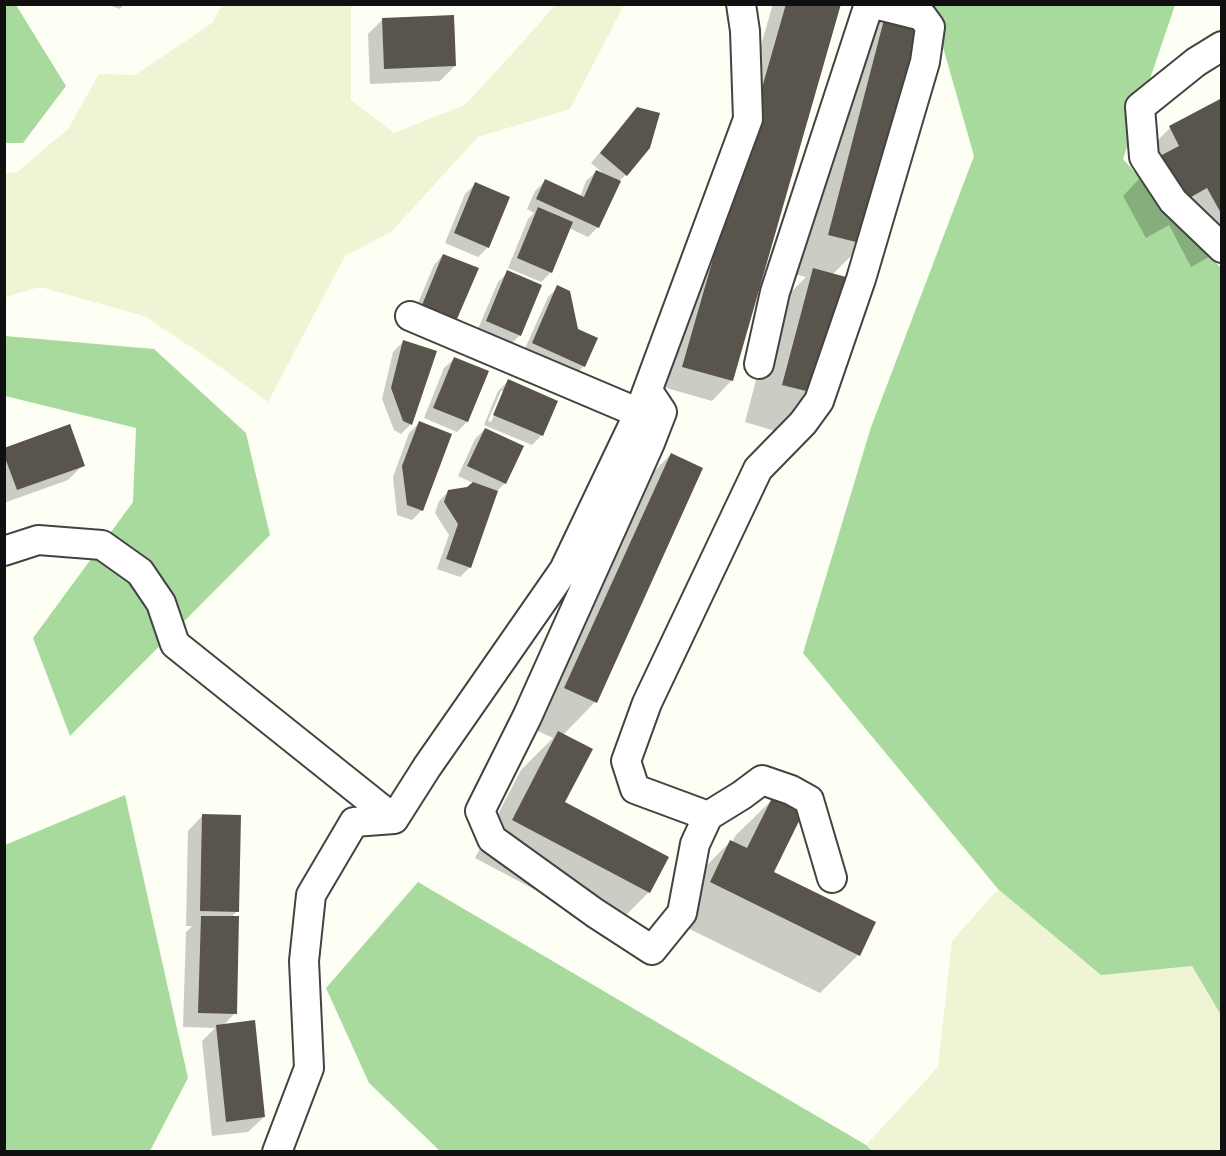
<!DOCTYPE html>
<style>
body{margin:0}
#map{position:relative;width:1226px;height:1156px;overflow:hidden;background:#fefff4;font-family:Merriweather,serif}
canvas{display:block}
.frame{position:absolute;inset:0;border:6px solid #101010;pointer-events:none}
</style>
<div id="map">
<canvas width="1226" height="1156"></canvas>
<div class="frame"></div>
</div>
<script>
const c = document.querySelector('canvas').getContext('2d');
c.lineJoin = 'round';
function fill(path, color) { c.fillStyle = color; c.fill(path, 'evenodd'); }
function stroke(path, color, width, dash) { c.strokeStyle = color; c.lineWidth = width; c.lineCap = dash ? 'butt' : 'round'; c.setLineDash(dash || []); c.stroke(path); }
fill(new Path2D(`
 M222 5H351V100L394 133 465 105 520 45 555 5H624L570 109 478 137 391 232 345 256 268 402 209 359 144 316 40 287 5 297V174L17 172 68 129 99 74 135 75 212 23Z
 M998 889 1112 973 1192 966 1221 1015V1151L872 1152 866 1145 938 1067 952 941Z`), '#eff5d4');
fill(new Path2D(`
 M4 5H16L66 86 23 143H5Z
 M931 5H1175L1123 159 1221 268V1015L1192 966 1101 975 998 889 803 653 871 427 974 156Z
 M5 336 154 349 246 433 270 535 70 736 33 638 133 502 136 428 5 396Z
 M125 795 188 1078 150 1151H5V845Z
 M418 882 866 1145 872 1151H440L369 1083 326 988Z`), '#a8da9d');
fill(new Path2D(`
 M106 4H124L120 9Z
 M363 4H413L364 6Z
 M775 4H840L731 381 712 401 663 387 772 7Z
 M887 14 863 244 832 275 813 392 775 431 745 422 775 308 806 277 791 273 848 52Z
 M383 19 455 66 440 81 370 84 368 34Z
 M1222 99V245L1211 256 1191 267 1169 225 1146 238 1123 196 1139 179 1132 166 1170 128Z
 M628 119 626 175 618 182 598 227 588 237 569 228 551 272 541 282 508 268 528 219 534 213 527 209 535 191 545 181 580 197 586 181 596 172 603 173 591 163Z
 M475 184 488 247 478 257 445 243 465 194Z
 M443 255 456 318 446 328 413 315 434 265Z
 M508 272 520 335 510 345 477 331 498 282Z
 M558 287 584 366 574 376 523 353 548 297Z
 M403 342 411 424 401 434 394 430 382 399 393 352Z
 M454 359 488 372 467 422 457 432 424 418 444 368Z
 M508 381 542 435 532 445 484 425 498 391ZM501 391H504L491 422 488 421Z
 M419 423 450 434 421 511 412 520 397 515 393 477 409 433Z
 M485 429 522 447 505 483 496 492 470 567 460 577 437 569 449 535 435 513 439 501 449 491 468 488 473 483 458 476 475 439Z
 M4 450 83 465 68 480 4 503Z
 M671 454 595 702 563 735V803L649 892 611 930 475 858 521 770 553 738 527 726 633 493Z
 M774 798 772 873 858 955 820 993 673 921 692 880 730 842 732 843 735 836Z
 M203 815 237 911 231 918 235 1013 223 1026 264 1117 248 1132 212 1136 202 1041 215 1028 183 1027 186 932 192 926H186L188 831Z`), '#0003');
fill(new Path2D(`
 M786 4H841L733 381 682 367Z
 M886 12 922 21 864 244 828 235Z
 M454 15 456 66 384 69 382 18Z
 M1222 98V215L1207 188 1184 201 1160 156 1179 146 1169 126Z
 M637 107 660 113 650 148 627 176 600 153Z
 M596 170 621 181 599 228 536 199 545 179 584 197Z
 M475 182 510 197 489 248 454 233Z
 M538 207 573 222 552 273 517 258Z
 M443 254 479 268 457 319 422 305Z
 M813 268 846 277 814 393 782 385Z
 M507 270 542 285 521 336 486 321Z
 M557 285 570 291 578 329 598 338 585 367 532 343Z
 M403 340 437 351 412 425 403 421 391 388Z
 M454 357 489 371 468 422 433 408Z
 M508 379 558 401 543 436 493 415Z
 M419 421 452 434 423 511 407 505 402 466Z
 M70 424 85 466 17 490 4 455V448Z
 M485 428 524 446 506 484 467 466Z
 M671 453 703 468 597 703 564 688Z
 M473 482 498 491 471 568 446 559 458 524 444 502 448 490 467 487Z
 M558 731 593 749 565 802 669 857 650 893 512 820Z
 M773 796 804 811 774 872 876 922 860 956 710 882 730 840 747 848Z
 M202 814 241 815 239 912 200 911Z
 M201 916H239L237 1014 198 1013Z
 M255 1020 265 1117 226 1122 216 1025Z`), '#59554d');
const minor = new Path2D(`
 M1222 46 1196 62 1140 107 1144 157 1173 201 1222 248
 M410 316 639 413
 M759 364 775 292 869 4
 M648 391 662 412 650 443 527 717 480 811 492 839 595 913 652 950 682 913 695 844 708 816 635 789 626 761 647 703 758 469 803 423 819 401 861 279 925 62 930 27 922 16 874 4
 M4 551 38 540 102 545 140 572 161 603 175 644 394 819
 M708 816 742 795 762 780 791 790 809 800 832 878
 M277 1152 309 1068 304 961 311 895 354 822 394 819 427 767 564 570 639 413 748 119 745 31 741 4`);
stroke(minor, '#434343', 32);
stroke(minor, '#fff', 28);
</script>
